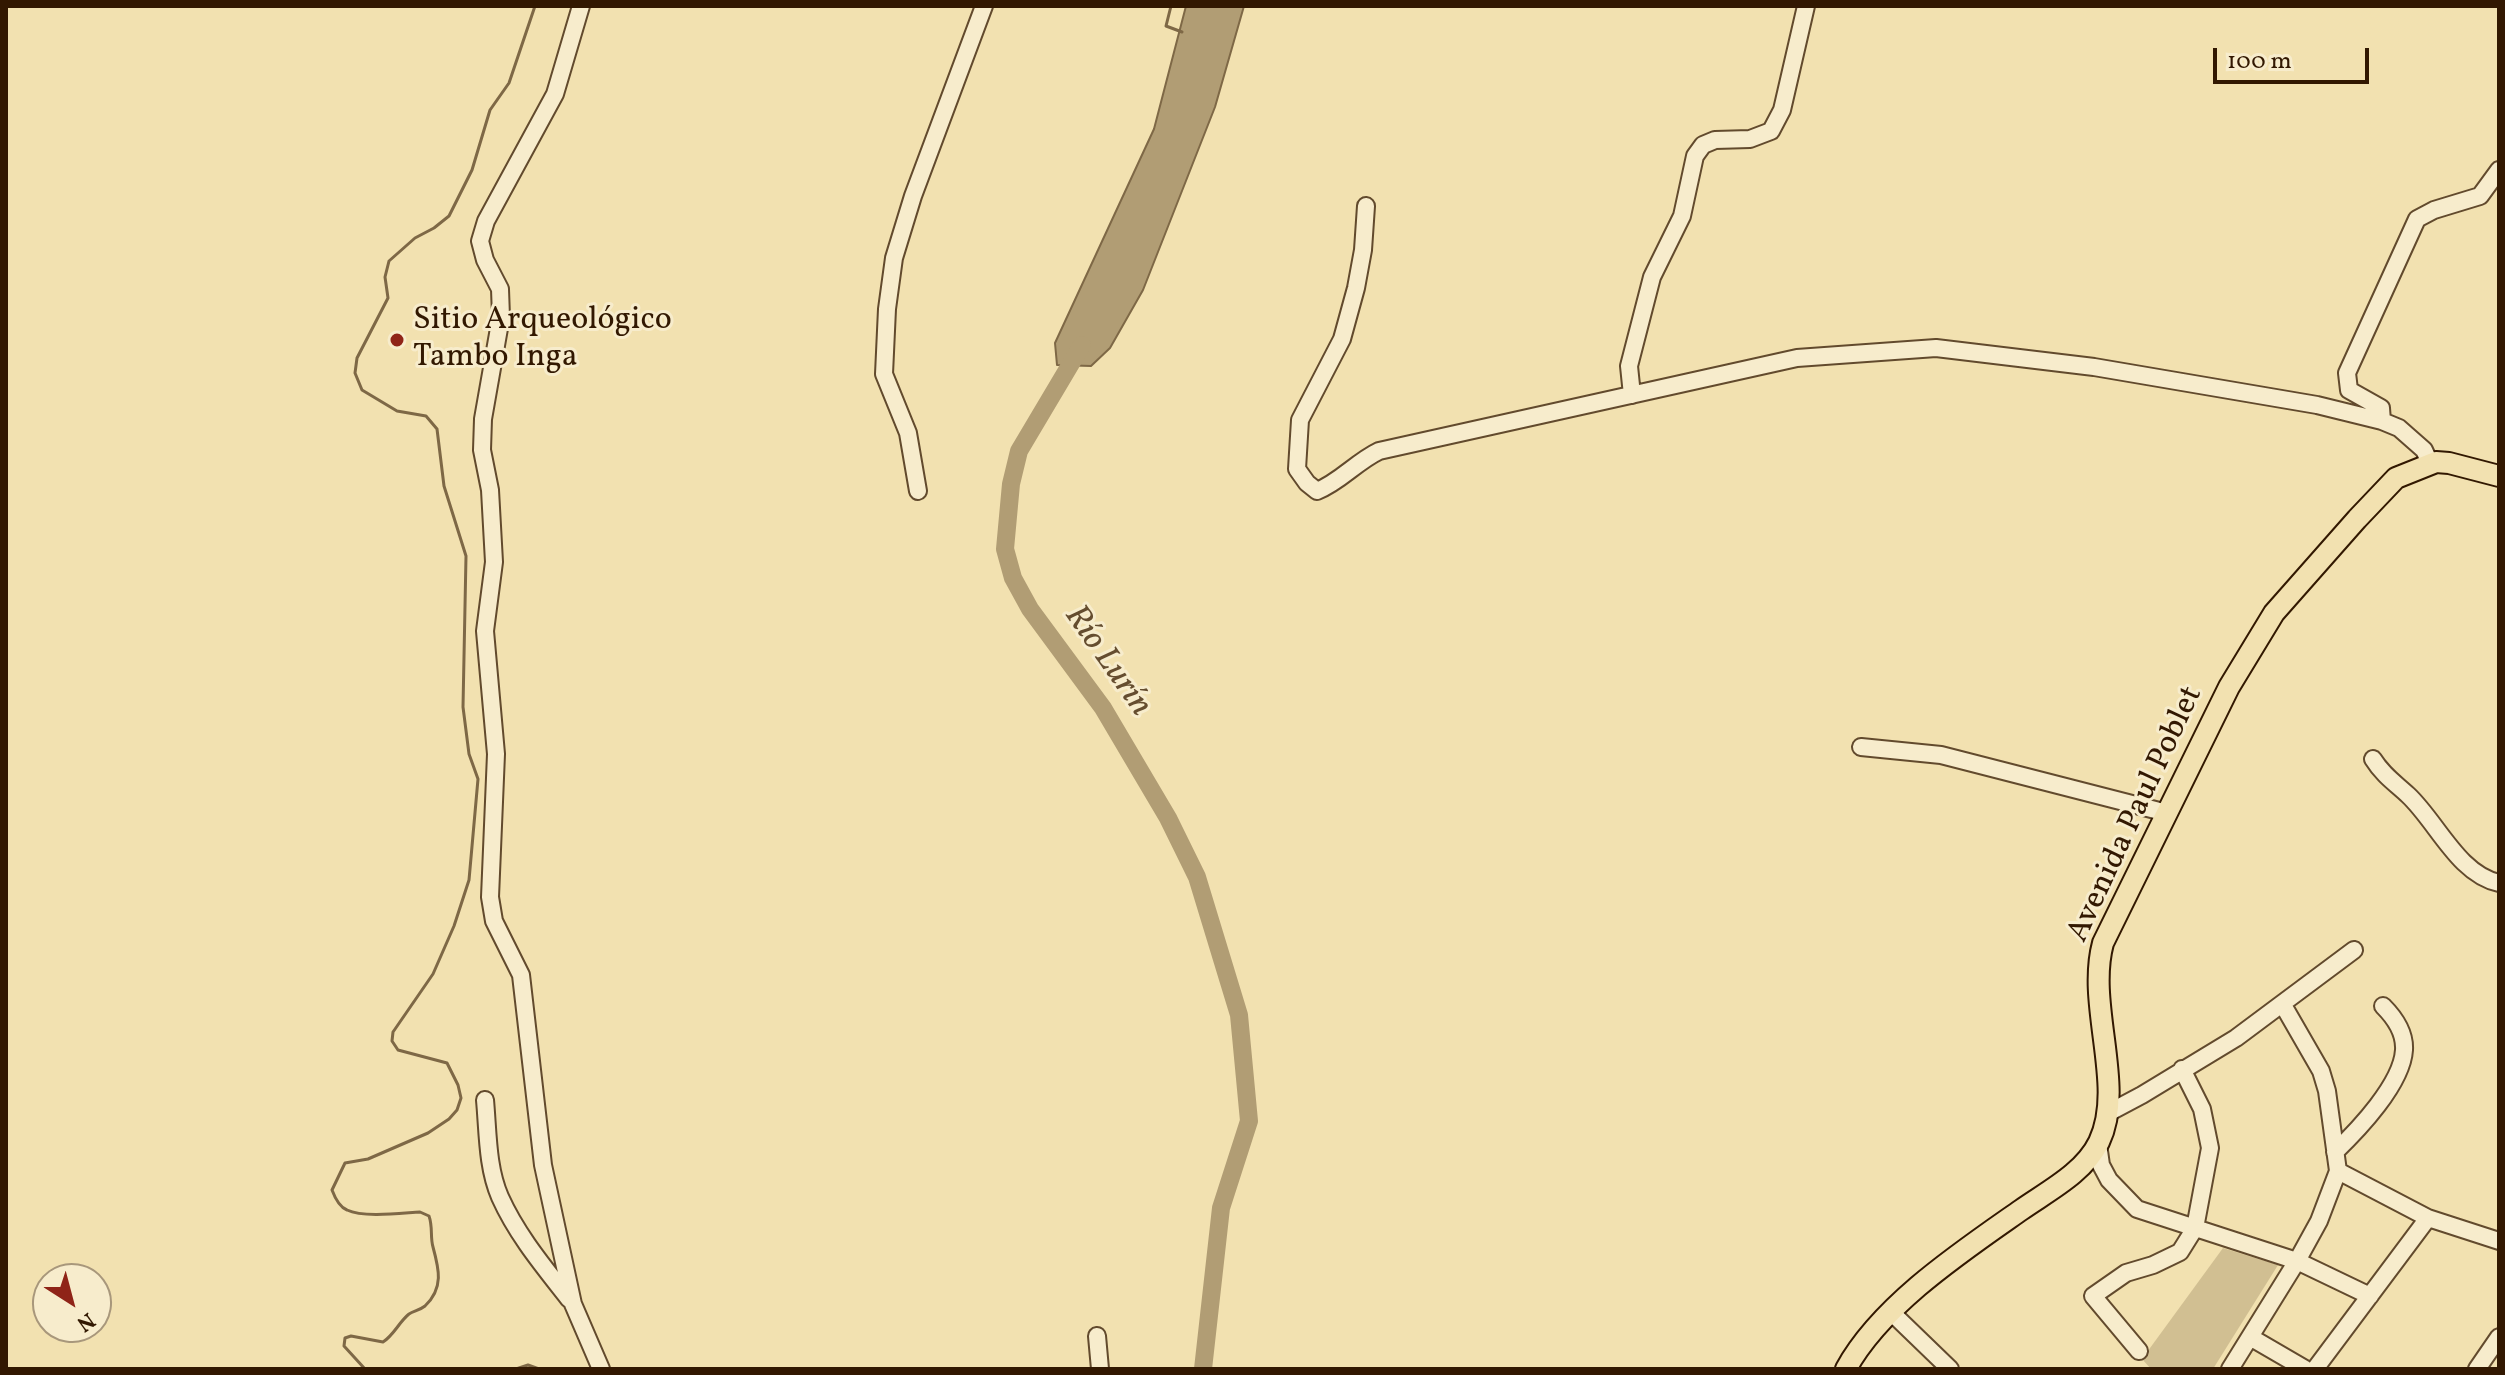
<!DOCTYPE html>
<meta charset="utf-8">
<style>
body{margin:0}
#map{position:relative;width:2505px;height:1375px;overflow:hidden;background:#f2e1b0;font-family:Vollkorn,serif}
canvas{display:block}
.frame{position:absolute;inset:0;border:8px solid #321801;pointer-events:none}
.north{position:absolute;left:32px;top:1263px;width:80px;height:80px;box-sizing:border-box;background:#f7eccc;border:2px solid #a8977b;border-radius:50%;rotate:144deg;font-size:22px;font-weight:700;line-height:32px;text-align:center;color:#321801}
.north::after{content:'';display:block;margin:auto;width:28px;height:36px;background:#8f2418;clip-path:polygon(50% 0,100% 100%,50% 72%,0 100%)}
.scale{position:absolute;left:2213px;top:48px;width:156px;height:36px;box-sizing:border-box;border:4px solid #321801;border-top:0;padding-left:10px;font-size:24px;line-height:28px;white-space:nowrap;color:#321801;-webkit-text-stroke:6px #f7eccc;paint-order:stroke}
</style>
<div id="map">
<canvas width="2505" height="1375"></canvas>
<div class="frame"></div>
<div class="north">N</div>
<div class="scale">100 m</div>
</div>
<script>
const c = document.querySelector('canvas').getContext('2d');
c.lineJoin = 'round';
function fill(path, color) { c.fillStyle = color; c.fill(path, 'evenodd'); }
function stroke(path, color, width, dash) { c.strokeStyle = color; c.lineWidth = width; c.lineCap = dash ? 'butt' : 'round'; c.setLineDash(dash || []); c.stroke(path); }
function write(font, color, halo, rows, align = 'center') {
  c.font = font + ' Vollkorn,serif'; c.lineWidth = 6; c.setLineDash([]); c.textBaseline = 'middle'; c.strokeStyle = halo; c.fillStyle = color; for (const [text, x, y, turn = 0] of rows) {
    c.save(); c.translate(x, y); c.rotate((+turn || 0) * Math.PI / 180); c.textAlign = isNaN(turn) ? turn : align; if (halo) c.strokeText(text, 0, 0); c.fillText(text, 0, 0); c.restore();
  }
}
fill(new Path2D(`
 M2223 1248 2278 1265 2213 1369H2151L2142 1359Z`), '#d1bf92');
const water = new Path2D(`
 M1186 6H1244L1215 107 1143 290 1110 348 1091 366 1057 365 1055 343 1154 129Z`);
fill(water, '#b19d74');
stroke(water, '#7e6846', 2);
stroke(new Path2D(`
 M1171 6 1166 26 1182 32
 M365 1369 344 1346 345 1338 351 1336 383 1342C394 1335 399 1322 409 1314 414 1311 420 1310 425 1306 444 1288 439 1269 433 1247 430 1237 433 1227 429 1216L420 1212C402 1213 364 1218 347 1210 339 1207 335 1198 332 1190L345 1163 368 1159 428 1133 449 1119 457 1110 461 1098 458 1085 447 1063 398 1050 392 1041 393 1032 433 974 454 926 469 880 478 779 469 754 463 707 466 556 444 486 437 429 426 416 397 411 362 390 355 373 357 358 388 298 385 277 389 261 415 238 434 228 449 216 472 170 490 110 509 83 535 6
 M516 1369 528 1365 539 1369`), '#7e6846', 3);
stroke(new Path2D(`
 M1082 345 1019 451 1011 484 1005 549 1013 578 1030 609 1103 708 1168 818 1197 877 1239 1015 1249 1121 1221 1208 1203 1369`), '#b19d74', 18);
const minor = new Path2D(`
 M581 6 555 94 486 221 480 241 485 260 500 289 501 317 483 419 482 450 490 490 494 562 485 631 496 754 490 897 494 921 521 975 543 1165 573 1304 601 1369
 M1366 206 1363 250 1356 288 1342 339 1300 420 1297 469 1307 483 1317 491C1340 482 1356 462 1379 451L1797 358 1936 348 2094 367 2317 405 2382 421 2399 428 2424 450 2430 463
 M1632 395 1629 366 1652 277 1682 216 1695 156 1703 145 1715 140 1750 139 1771 131 1782 110 1806 6
 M2382 421 2381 408 2349 390 2347 373 2417 219 2434 210 2480 196 2499 170
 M918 491 908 433 884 374 887 309 894 258 913 196 984 6
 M1861 747 1941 755 2167 813
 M2373 759C2383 775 2395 783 2408 795 2437 822 2458 874 2499 883
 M485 1100C488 1132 487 1167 500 1197 517 1235 544 1267 569 1299
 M2110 1112 2142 1095 2236 1038 2354 950
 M2098 1144 2101 1165 2109 1180 2137 1209 2297 1261 2370 1296
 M2335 1152C2358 1130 2402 1084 2404 1050 2405 1033 2394 1017 2383 1006
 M2338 1171 2428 1218 2499 1241
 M1890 1311 1950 1369
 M1097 1336 1100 1369
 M2250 1337 2305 1369
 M2139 1351 2093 1296 2126 1273 2153 1265 2180 1252 2195 1228 2210 1148 2202 1109 2182 1069
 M2230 1369 2297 1261 2319 1221 2338 1171 2327 1091 2321 1071 2283 1005
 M2315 1369 2428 1218
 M2477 1369 2499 1337`);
const major = new Path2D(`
 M1846 1369C1881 1305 1961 1252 2021 1210 2048 1191 2084 1173 2099 1142 2126 1086 2086 1006 2103 943L2229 687 2274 613 2357 519 2396 478 2436 462 2449 463 2499 476`);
stroke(minor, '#624a2d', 20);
stroke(major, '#321801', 24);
stroke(minor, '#f7eccc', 16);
stroke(major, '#f2e1b0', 20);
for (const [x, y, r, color] of [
 [397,340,8,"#8f2418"]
]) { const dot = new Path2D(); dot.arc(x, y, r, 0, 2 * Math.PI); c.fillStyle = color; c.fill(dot); stroke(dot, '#f7eccc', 3); }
write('32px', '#321801', '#f7eccc', [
 ["Sitio Arqueológico",413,322],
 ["Tambo Inga",413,359]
], 'left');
write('32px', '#321801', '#f7eccc', [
 ["Avenida Paul Poblet",2137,815,-65]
]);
write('italic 34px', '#654d2f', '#f7eccc', [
 ["Río Lurín",1106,662,55]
]);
</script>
